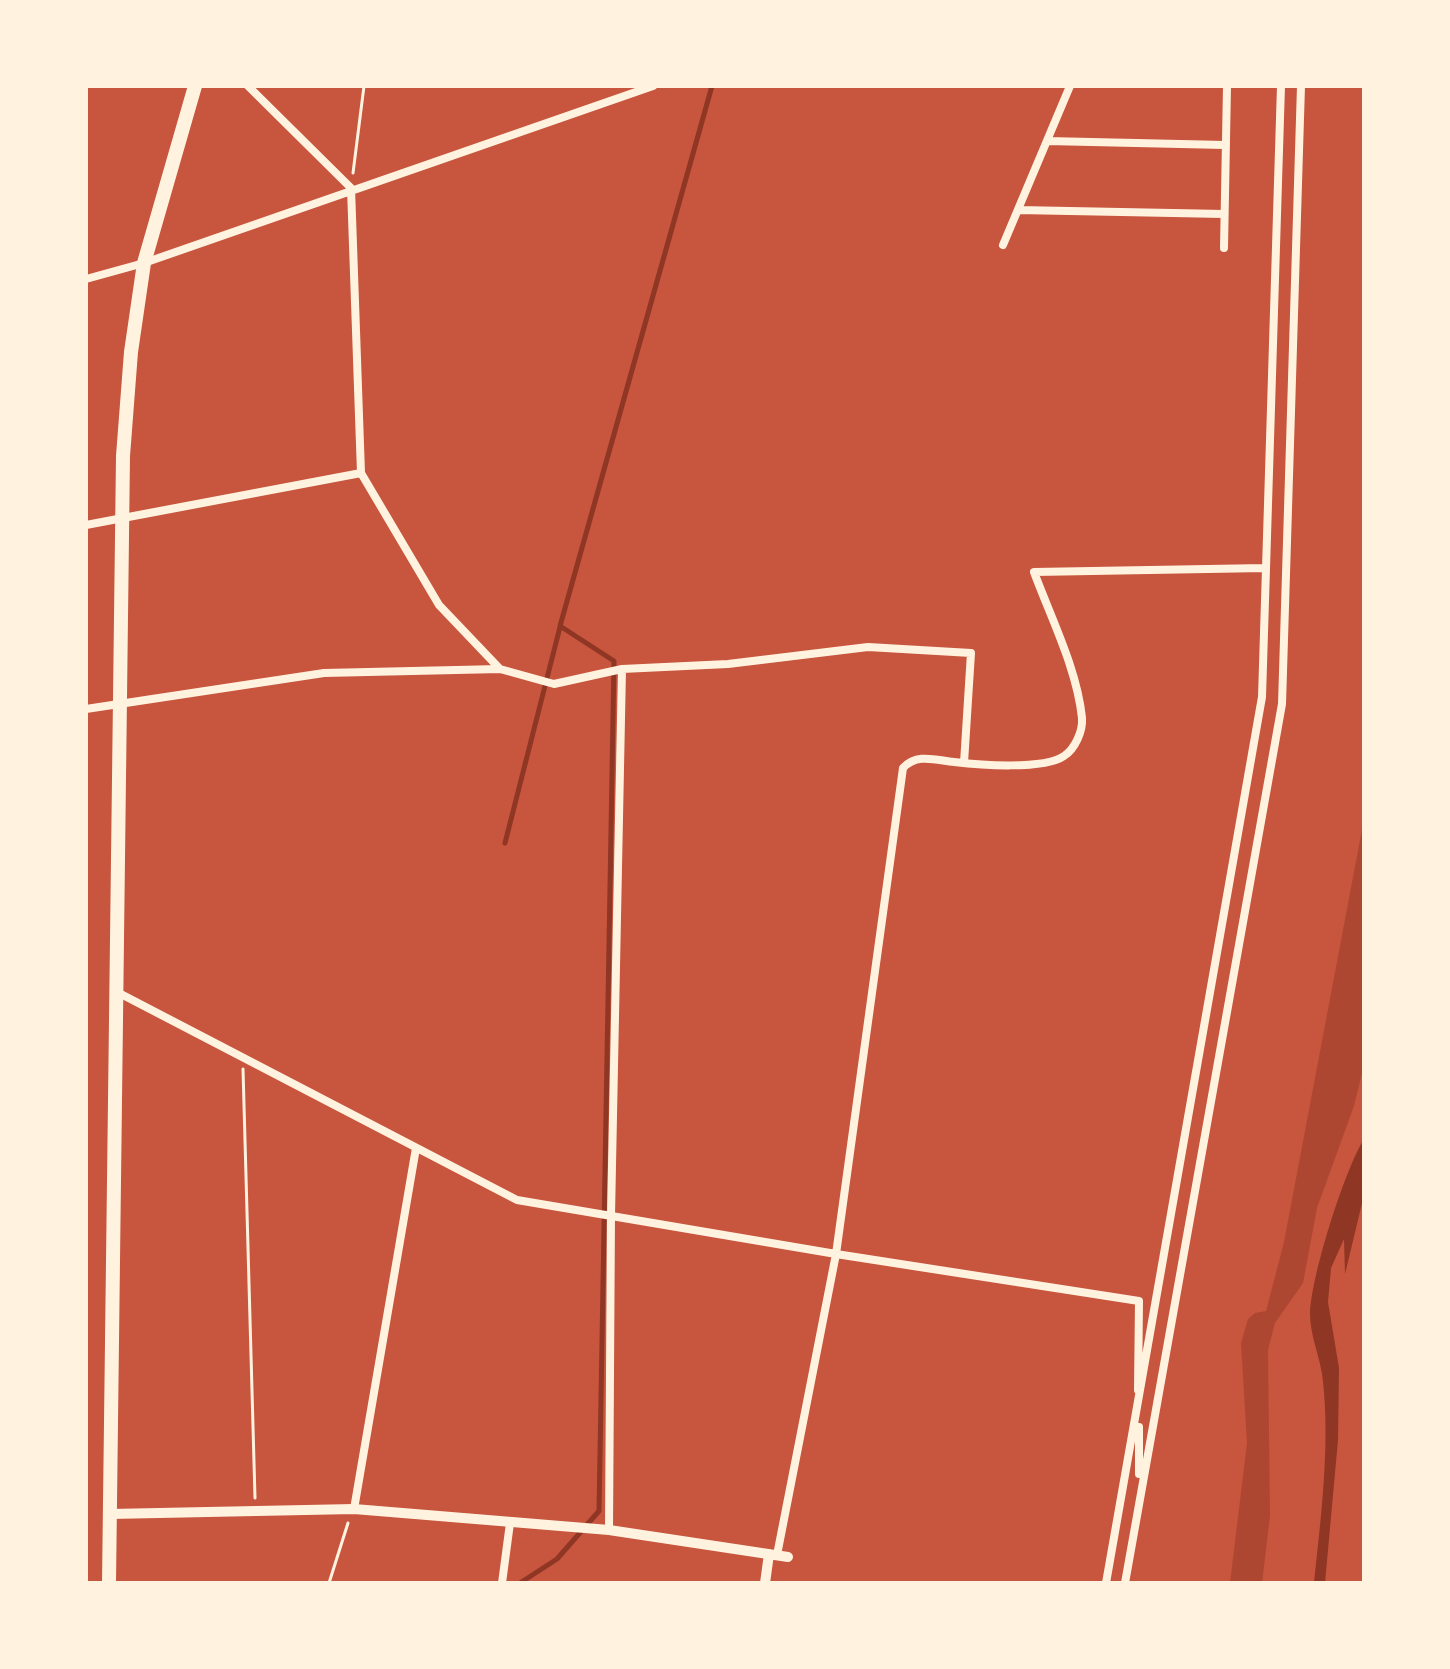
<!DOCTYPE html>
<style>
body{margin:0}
#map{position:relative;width:1450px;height:1669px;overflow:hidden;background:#c8553d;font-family:"Roboto Condensed",sans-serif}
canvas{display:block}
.frame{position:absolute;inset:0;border:88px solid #fff3e0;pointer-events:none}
</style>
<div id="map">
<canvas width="1450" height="1669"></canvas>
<div class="frame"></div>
</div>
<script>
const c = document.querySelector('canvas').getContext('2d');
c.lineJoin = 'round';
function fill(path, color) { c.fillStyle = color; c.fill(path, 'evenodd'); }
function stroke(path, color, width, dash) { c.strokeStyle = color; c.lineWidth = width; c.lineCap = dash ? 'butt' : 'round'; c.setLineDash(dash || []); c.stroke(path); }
fill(new Path2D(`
 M1364 819V1065L1354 1106 1317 1208 1303 1283 1275 1323 1268 1350 1270 1516 1262 1583H1230L1247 1443 1241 1343 1248 1319 1255 1313 1266 1311 1284 1242Z`), '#ae4732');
fill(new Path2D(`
 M1364 1139V1195L1345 1274 1344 1239 1331 1268 1328 1302 1339 1368 1338 1440 1325 1583H1314C1321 1517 1330 1447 1323 1381 1321 1359 1310 1336 1310 1314 1311 1277 1344 1171 1364 1139Z`), '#8f3625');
stroke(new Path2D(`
 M505 843 560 627
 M520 1583 557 1559 599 1511 614 661 560 626 712 86`), '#8f3625', 5);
stroke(new Path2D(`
 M353 173 364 86
 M243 1069 255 1498
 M329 1583 348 1523`), '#fff3e0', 3);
stroke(new Path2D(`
 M248 86 351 188 361 473 439 605 500 669
 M1047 141 1225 145
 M1018 210 1224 214
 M1003 245 1070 86
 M1224 248 1227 86
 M86 279 144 263 653 86
 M86 525 361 473
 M86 709 324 673 500 669 554 684 622 669 728 664 868 647 971 653 964 763
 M117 992 517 1200 836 1254 1139 1301 1138 1390
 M1139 1474V1427
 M354 1509 416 1148
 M609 1530 611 1215 622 669
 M777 1555 836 1254 903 768C917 753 935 760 954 762 979 765 1044 770 1064 756 1075 749 1083 731 1082 718 1077 669 1051 618 1034 572L1265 568
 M502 1583 510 1523
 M1106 1583 1262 697 1281 86
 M1125 1583 1282 704 1301 86`), '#fff3e0', 8);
stroke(new Path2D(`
 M110 1514 354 1509 609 1530 788 1557
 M765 1583 769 1554`), '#fff3e0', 10);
stroke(new Path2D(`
 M109 1583 123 456 131 352 144 263 195 86`), '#fff3e0', 14);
</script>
